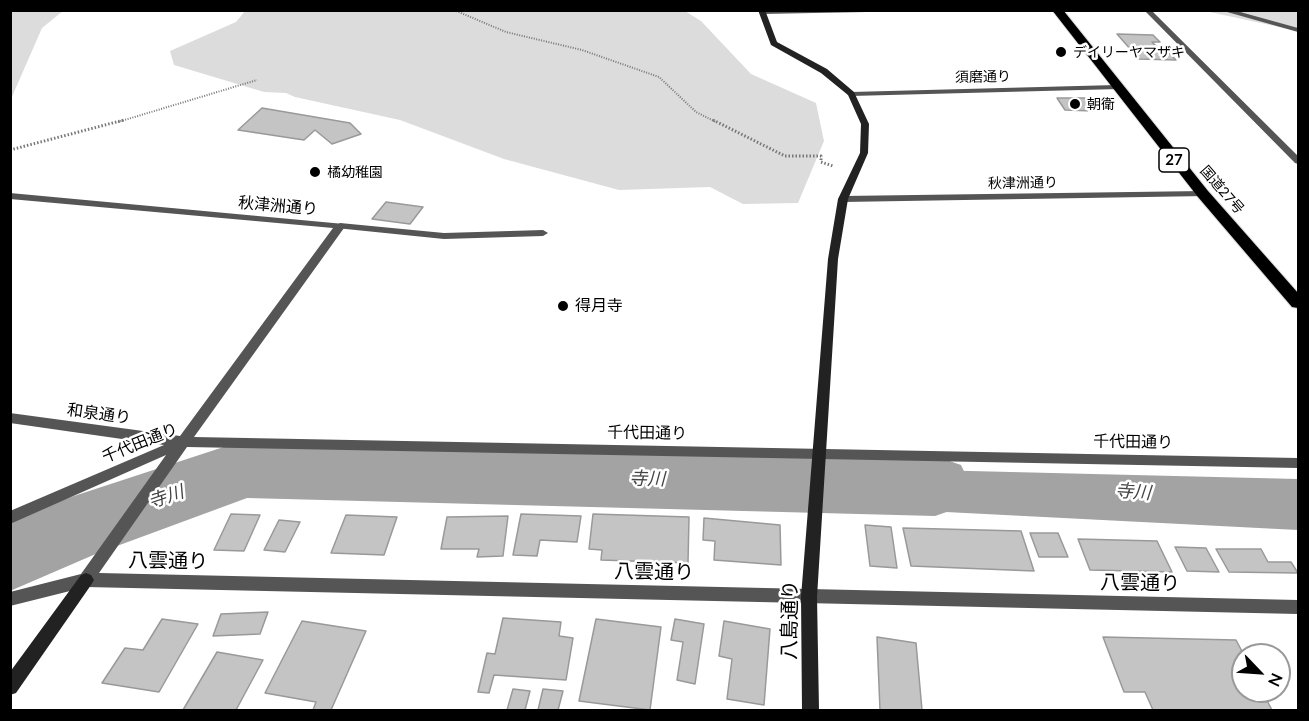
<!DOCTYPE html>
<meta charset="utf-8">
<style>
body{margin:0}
#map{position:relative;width:1309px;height:721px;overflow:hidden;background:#fff;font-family:Lato,sans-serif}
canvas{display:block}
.frame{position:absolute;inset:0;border:12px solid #000;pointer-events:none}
.north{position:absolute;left:1231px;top:643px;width:60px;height:60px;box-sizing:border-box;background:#fff;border:2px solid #999;border-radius:50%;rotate:115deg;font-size:16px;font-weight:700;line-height:24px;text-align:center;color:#000}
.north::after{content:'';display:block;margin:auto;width:21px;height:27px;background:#000;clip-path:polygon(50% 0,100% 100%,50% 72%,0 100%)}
</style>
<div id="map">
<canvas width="1309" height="721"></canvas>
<div class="frame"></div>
<div class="north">N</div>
</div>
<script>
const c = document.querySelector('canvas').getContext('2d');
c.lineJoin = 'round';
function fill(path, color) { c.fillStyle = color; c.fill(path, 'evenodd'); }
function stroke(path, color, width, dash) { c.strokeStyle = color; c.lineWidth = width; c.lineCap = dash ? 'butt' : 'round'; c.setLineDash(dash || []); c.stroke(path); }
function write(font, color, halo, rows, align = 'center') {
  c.font = font + ' Lato,"Noto Sans JP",sans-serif'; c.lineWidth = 5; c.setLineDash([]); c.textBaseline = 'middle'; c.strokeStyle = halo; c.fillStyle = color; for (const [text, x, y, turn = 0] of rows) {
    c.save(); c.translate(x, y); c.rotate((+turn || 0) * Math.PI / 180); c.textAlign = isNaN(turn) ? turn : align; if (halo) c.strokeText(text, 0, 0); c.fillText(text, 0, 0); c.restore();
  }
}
fill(new Path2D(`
 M11 10 63 11 42 28 11 99Z
 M245 11H685L701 21 751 74 816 103 824 141 798 203 743 204 710 187 619 190 504 159 400 120 295 97 286 93 264 92 174 65 170 51 236 22Z
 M1205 11H1298V31Z`), '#dcdcdc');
fill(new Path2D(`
 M847 468 1298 479V530L848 507Z`), '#a3a3a3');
fill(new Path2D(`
 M245 440 935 456 961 465 971 486 961 507 935 516 247 498 98 553 10 591V520L71 497Z`), '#a3a3a3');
const building = new Path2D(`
 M1117 34 1153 35 1160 42H1152L1161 51 1168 52 1176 60 1139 59Z
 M1057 98H1085L1093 111 1065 110Z
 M262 108 350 123 361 134 332 144 315 130 304 140 238 130Z
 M386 202 423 207 410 224 372 219Z
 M231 514 260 515 244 551 214 550Z
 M521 514 581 516 577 542 540 540 537 556 513 555Z
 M593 514 689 517 688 563 601 560 602 550 589 549Z
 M346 515 397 517 384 555 331 553Z
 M508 516 503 556 477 557 479 549H441L447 517Z
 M704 518 780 525 781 565 714 560 715 541 703 540Z
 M279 520 300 522 285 552 264 550Z
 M865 525 891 527 897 568 870 566Z
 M903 528 1021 531 1034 571 911 566Z
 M1030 533H1058L1068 557H1039Z
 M1078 539 1157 541 1172 572 1090 570Z
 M1175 547 1206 548 1219 572 1187 571Z
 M1216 549H1261L1268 562H1291L1298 573 1229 572Z
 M268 612 260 634 213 636 221 614Z
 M503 618 561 622 559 636 573 638 566 680 494 675 489 693 478 692 487 653 495 654Z
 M162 619 198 624 159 692 102 683 125 648 143 650Z
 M596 619 661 627 650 710 579 701Z
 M675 619 704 624 695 684 677 680 683 642 671 640Z
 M302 621 366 631 331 710H313L316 702 265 693Z
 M724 621 770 629 764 705 727 699 732 659 719 656Z
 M877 637 916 643 922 710H880Z
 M1103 637 1236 640 1244 655 1243 691H1262L1272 710H1153L1145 692H1124Z
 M217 652 263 660 236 710H183Z
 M513 689 530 691 525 710H507Z
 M543 689 563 691 558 710H538Z`);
fill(building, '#c4c4c4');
stroke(building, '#999', 1.5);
const highway = new Path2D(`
 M1052 10H1063L1208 191 1298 293V308L1292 307 1198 197Z`);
stroke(highway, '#dbdbdb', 2);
stroke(new Path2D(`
 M454 10 506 32 582 50 659 77 696 112 716 122
 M118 122 257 80`), '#777', 2, [1, 1.5]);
stroke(new Path2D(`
 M713 120 785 156H821V162L833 166
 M10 150 124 120`), '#777', 3, [1.5, 2]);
fill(new Path2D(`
 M340 223 444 233 543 230 548 233 543 236 444 239 336 228 335 226Z`), '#555');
fill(new Path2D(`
 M760 10H971L762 14 759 12Z
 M1144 10H1151L1298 156V164L1295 163Z
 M1220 10H1233L1298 28V32Z
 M1116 85H1119V89L851 96 847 94 851 92Z
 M1203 191 1206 192V196L843 202 838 199 843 196Z
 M10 193 344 224V228L194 437 1298 458V468L187 447 99 573 1298 600V614L86 587 10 606V592L81 574 166 455 10 524V511L164 445 10 423V413L180 436 333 228 10 199Z`), '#555');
fill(new Path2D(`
 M758 10H765L777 42 827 69 854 92 869 124 868 153 848 199 838 259 817 597 819 710H802L801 597 828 259 838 199 860 153 861 124 848 95 821 73 771 45Z
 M86 573 91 575 94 580 91 585 16 693 10 695V672L81 575Z`), '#222');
fill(highway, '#000');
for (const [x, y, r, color] of [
 [1061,52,6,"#000"],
 [1075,104,6,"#000"],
 [315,172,6,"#000"],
 [563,306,6,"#000"]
]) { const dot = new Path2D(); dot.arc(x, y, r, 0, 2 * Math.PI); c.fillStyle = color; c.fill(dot); stroke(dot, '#fff', 2); }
write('14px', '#000', '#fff', [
 ["デイリーヤマザキ",1073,52],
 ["朝衛",1087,104],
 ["橘幼稚園",327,172]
], 'left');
write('14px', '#000', '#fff', [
 ["須磨通り",983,77,-1],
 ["秋津洲通り",1023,183,-1],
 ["国道27号",1222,190,49]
]);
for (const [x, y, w] of [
 [1174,160,30]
]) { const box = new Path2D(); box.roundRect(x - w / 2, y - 12, w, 24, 4.5); c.fillStyle = '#fff'; c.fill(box); stroke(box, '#000', 1.5); }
write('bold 15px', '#000', null, [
 ["27",1174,160]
]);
write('16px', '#000', '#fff', [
 ["秋津洲通り",278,206,5],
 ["和泉通り",99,414,8],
 ["千代田通り",647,433,1],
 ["千代田通り",1133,442,1],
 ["千代田通り",140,443,-22]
]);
write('16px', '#000', '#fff', [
 ["得月寺",575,306]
], 'left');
write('italic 18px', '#444', '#fff', [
 ["寺川",647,479,1],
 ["寺川",1133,492,4],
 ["寺川",166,497,-19]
]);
write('20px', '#000', '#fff', [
 ["八雲通り",168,561,1],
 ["八雲通り",654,572,1],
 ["八雲通り",1140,583,1],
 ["八島通り",790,620,-89]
]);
</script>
